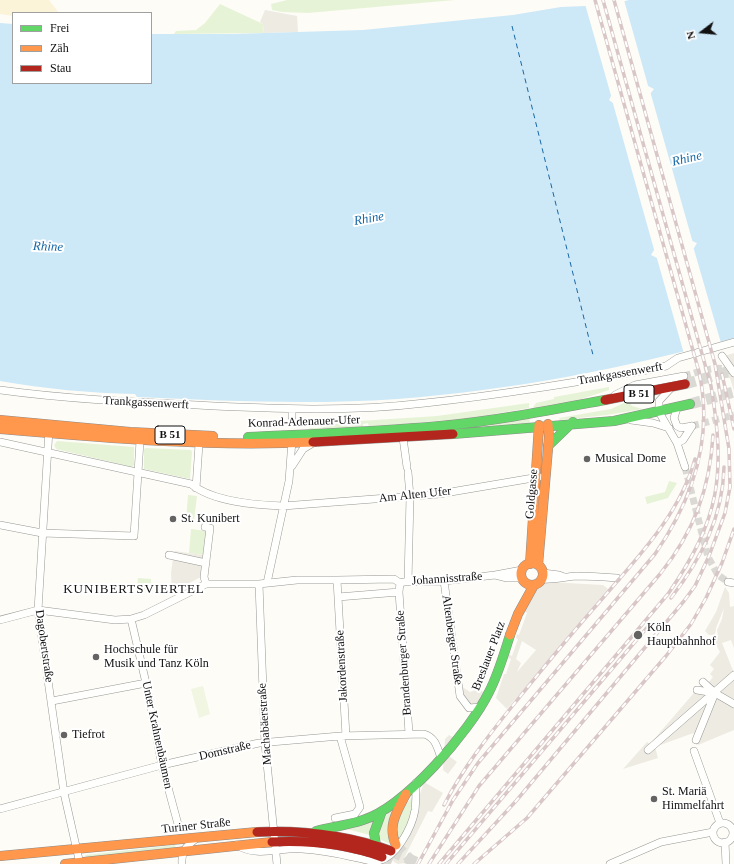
<!DOCTYPE html>
<meta charset="utf-8">
<style>
body{margin:0}
#map{position:relative;width:734px;height:864px;overflow:hidden;background:#fdfcf7;font-family:"Times New Roman",serif}
canvas{display:block}
.legend{position:absolute;left:12px;top:12px;width:140px;height:72px;box-sizing:border-box;background:#fff;border:1px solid #a0a0a0;margin:0;padding:5px 7px;list-style:none;font-size:12px;color:#111}
.legend li{display:flex;align-items:center;gap:8px;height:20px}
.legend b{width:20px;border:1px solid #a0a0a0}
.north{position:absolute;left:682px;top:12px;width:40px;height:40px;-webkit-text-stroke:3px #fff;paint-order:stroke;rotate:254deg;font-size:11px;font-weight:700;line-height:16px;text-align:center;color:#111}
.north::after{content:'';display:block;margin:auto;width:14px;height:18px;background:#111;clip-path:polygon(50% 0,100% 100%,50% 72%,0 100%)}
</style>
<div id="map">
<canvas width="734" height="864"></canvas>
<ul class="legend">
<li><b style="height:5px;background:#63d668"></b>Frei</li>
<li><b style="height:5px;background:#ff974d"></b>Zäh</li>
<li><b style="height:5px;background:#b3261e"></b>Stau</li>
</ul>
<div class="north">N</div>
</div>
<script>
const c = document.querySelector('canvas').getContext('2d');
c.lineJoin = 'round';
function fill(path, color) { c.fillStyle = color; c.fill(path, 'evenodd'); }
function stroke(path, color, width, dash) { c.strokeStyle = color; c.lineWidth = width; c.lineCap = dash ? 'butt' : 'round'; c.setLineDash(dash || []); c.stroke(path); }
function write(font, color, halo, rows, align = 'center') {
  c.font = font + ' "Times New Roman",serif'; c.lineWidth = 4; c.setLineDash([]); c.textBaseline = 'middle'; c.strokeStyle = halo; c.fillStyle = color; for (const [text, x, y, turn = 0] of rows) {
    c.save(); c.translate(x, y); c.rotate((+turn || 0) * Math.PI / 180); c.textAlign = isNaN(turn) ? turn : align; if (halo) c.strokeText(text, 0, 0); c.fillText(text, 0, 0); c.restore();
  }
}
fill(new Path2D(`
 M287 0H455L308 13 282 12 272 10 271 4Z
 M220 4 263 24 264 33 174 34 176 31 196 30 205 23Z
 M609 387V390L569 403 532 409 536 403 554 399V397Z
 M628 401 632 406 643 409 607 415 560 420 559 418 611 409Z
 M529 403V408L471 418 369 427 368 423 363 424V429L311 430 309 428H320L344 422 437 416Z
 M529 417 530 423 389 436Z
 M57 441 134 447V465L132 467 56 449 54 445Z
 M146 448 191 450 192 452 190 479 144 469V449Z
 M669 481 677 483 668 498 647 504 645 497 665 492Z
 M188 495 197 496 194 521H186Z
 M191 529 206 531 203 555 189 553Z
 M138 578 151 579V592L137 588Z
 M414 795 411 816 397 843 394 837 397 815Z
 M393 808 390 844 379 839C378 825 383 819 393 808Z
 M374 820 370 835 343 828Z
 M175 845 176 849 87 859 85 855Z`), '#e7f3d7');
fill(new Path2D(`
 M0 0H49L59 13H13V16L0 14Z`), '#fcf4d9');
fill(new Path2D(`
 M203 686 210 714 199 718 191 689Z`), '#f0f6e1');
fill(new Path2D(`
 M265 10 297 16 298 32 264 33 263 24 260 22Z
 M734 353V391L730 378H727L721 357Z
 M174 551 203 555 201 577 172 592 171 573Z
 M549 582 603 585 608 589 507 709 496 698 504 674H506L511 659 506 656 508 654 512 656 518 639 516 638 517 634 519 635 527 613 525 612 534 590 543 584ZM522 641 536 650 517 672 521 663 516 659Z
 M725 587 729 593 730 607 734 606V648L731 640 722 643 734 673V730L698 745 694 733 685 736 655 747 658 758 623 769 647 742 650 744 705 680 709 682 713 677 710 674 714 669 710 665 720 652 713 639 718 637 717 630 722 619 724 608 716 628 715 635H709L705 631 716 612Z
 M461 686 470 692 473 691 476 688 485 693 477 705 473 707 464 697Z
 M449 735 454 738 449 756 457 762 448 774 443 770 445 739Z
 M424 782 443 793 432 812 428 811 404 858 407 861 406 863 398 864 394 862 392 858 403 846 414 824 420 794Z`), '#edebe2');
fill(new Path2D(`
 M629 0H734V338C624 369 512 390 397 399 311 405 224 401 137 397L135 394C90 393 45 389 0 381V23L13 24V83H151V34H233L363 30 513 15 561 7 610 5ZM648 86 654 89 650 94 613 103 609 100 611 96ZM692 241 697 243 694 248 657 258 651 255 654 250Z`), '#cde8f7');
fill(new Path2D(`
 M624 0 649 89 612 99 585 4Z
 M650 91 693 243 655 253 612 100Z
 M693 246 721 343 684 354 656 255Z`), '#fdfcf7');
stroke(new Path2D(`
 M512 26 593 355`), '#1768a6', 1, [5, 4]);
stroke(new Path2D(`
 M684 376C697 373 725 361 734 375
 M692 426 734 415
 M685 467 708 557 718 575 728 582`), '#dad9d4', 7, [7, 3.5]);
stroke(new Path2D(`
 M396 845 410 859`), '#dad9d4', 10, [10, 5]);
stroke(new Path2D(`
 M685 384 734 370
 M690 404 734 392
 M391 851 420 864
 M382 857 397 864`), '#dad9d4', 11, [11, 5.5]);
const street = new Path2D(`
 M722 356 734 373
 M671 388 659 401V412L677 443 685 467
 M0 390C66 399 131 402 197 405 273 409 350 412 425 403 501 395 577 382 653 369L666 366 678 358 734 342
 M615 395 635 385 684 376
 M677 408 674 418 677 426 681 428 692 426
 M292 417V409
 M631 420 653 423 669 428
 M49 430 38 610 64 793 80 864
 M403 438 407 467
 M0 442 191 484C213 502 255 505 283 506L439 494 539 477
 M677 443 683 440 692 426
 M292 466 303 449 313 443
 M408 472 410 497 408 582
 M196 488 199 444
 M0 525 42 533 134 536
 M205 527 210 528 204 577 206 584
 M134 536 140 441
 M169 555 206 563
 M543 573 559 575 564 577
 M495 575 507 578H522
 M542 579C554 580 564 577 576 576 590 576 604 577 617 578
 M337 580 394 579 400 583
 M444 581 460 696 469 708 481 707
 M728 582 734 583
 M267 583 289 481 292 440
 M259 584 265 743 277 864
 M399 592 409 733
 M338 597 399 592 400 583 404 582 444 581 495 575 522 570
 M131 619 146 683 162 765 179 828
 M0 620 38 610 115 620 131 619 144 615 206 584H259L297 580H337L346 736
 M703 682 715 693
 M697 690 715 693
 M52 701 146 683
 M696 740 715 693 734 704
 M648 750 734 675
 M694 751 720 823
 M0 809 162 765 259 743 340 736 424 734C436 738 437 747 441 758
 M335 818 355 814 360 807 340 736
 M713 833a10 10 0 1 1 20 0a10 10 0 1 1-20 0Z
 M725 842 726 864
 M237 845C257 858 280 847 302 849 319 850 336 853 353 857 361 858 369 862 377 861 396 859 412 827 415 810 416 801 416 792 416 783
 M182 864C181 851 186 846 196 839
 M610 864 661 842 713 832`);
const fast = new Path2D(`
 M453 434 614 421 690 404
 M248 437C312 434 376 432 440 426 495 421 551 410 605 400
 M548 446 573 422
 M316 831C332 827 348 825 363 820 405 807 470 731 489 692 498 675 504 654 510 635
 M377 851 374 833 382 811`);
const slow = new Path2D(`
 M0 420 130 432 213 436
 M0 429C105 438 208 447 313 442
 M521 574a11 11 0 1 1 22 0a11 11 0 1 1-22 0Z
 M530 564 539 425
 M538 565 549 437 548 424
 M510 635 518 614 534 585
 M396 845C387 826 397 811 406 794
 M0 856 257 832
 M65 864 272 842`);
const jam = new Path2D(`
 M605 400 685 384
 M313 442 453 434
 M257 832C304 830 347 835 391 851
 M272 842C311 840 346 844 382 857`);
stroke(street, '#979795', 8);
stroke(fast, '#8e8d8b', 10);
stroke(slow, '#8e8d8b', 10);
stroke(jam, '#8e8d8b', 10);
stroke(street, '#fffffe', 7);
stroke(fast, '#63d668', 9);
stroke(slow, '#ff974d', 9);
stroke(jam, '#b3261e', 9);
const rail = new Path2D(`
 M722 374 734 429
 M671 598C701 559 723 517 724 467
 M444 805C463 768 488 736 514 704 543 668 572 633 602 599 638 557 680 514 695 459
 M418 864 453 800 478 763 655 554C693 499 714 439 699 372L595 0
 M429 864 479 786 660 574C694 532 710 488 713 435
 M439 864 668 594C720 519 726 475 711 386L603 0
 M446 864 651 623
 M458 864 516 801 684 601 695 586 709 556 725 513 730 487 729 449 715 364 614 0
 M474 864 527 818 666 656 691 624 706 598 722 563 734 529`);
stroke(rail, '#d9c6c7', 3.5);
stroke(rail, '#fff', 2, [6]);
for (const [x, y, r, color] of [
 [587,459,4,"#646362"],
 [173,519,4,"#646362"],
 [638,635,5,"#646362"],
 [96,657,4,"#646362"],
 [64,735,4,"#646362"],
 [654,799,4,"#646362"]
]) { const dot = new Path2D(); dot.arc(x, y, r, 0, 2 * Math.PI); c.fillStyle = color; c.fill(dot); stroke(dot, '#fff', 1.5); }
for (const [x, y, w] of [
 [639,394,30],
 [170,435,30]
]) { const box = new Path2D(); box.roundRect(x - w / 2, y - 9, w, 18, 3); c.fillStyle = '#fff'; c.fill(box); stroke(box, '#111', 1); }
write('bold 11px', '#111', null, [
 ["B 51",639,394],
 ["B 51",170,435]
]);
write('12px', '#111', '#fff', [
 ["Trankgassenwerft",620,374,-10],
 ["Trankgassenwerft",146,403,3],
 ["Konrad-Adenauer-Ufer",304,422,-2],
 ["Goldgasse",532,494,-85],
 ["Am Alten Ufer",415,495,-6],
 ["Johannisstraße",447,579,-4],
 ["Altenberger Straße",452,640,82],
 ["Dagobertstraße",44,646,82],
 ["Breslauer Platz",489,656,-69],
 ["Brandenburger Straße",404,663,-94],
 ["Jakordenstraße",342,666,-93],
 ["Machabäerstraße",265,724,-94],
 ["Unter Krahnenbäumen",157,735,78],
 ["Domstraße",225,751,-13],
 ["Turiner Straße",196,826,-6]
]);
write('12px', '#111', '#fff', [
 ["Musical Dome",595,459],
 ["St. Kunibert",181,519],
 ["Köln",647,628],
 ["Hauptbahnhof",647,642],
 ["Hochschule für",104,650],
 ["Musik und Tanz Köln",104,664],
 ["Tiefrot",72,735],
 ["St. Mariä",662,792],
 ["Himmelfahrt",662,806]
], 'left');
write('italic 13px', '#1768a6', '#fff', [
 ["Rhine",687,159,-13],
 ["Rhine",369,219,-10],
 ["Rhine",48,247,2]
]);
c.letterSpacing = '1px';
write('13px', '#111', '#fff', [
 ["KUNIBERTSVIERTEL",134,590]
]);
c.letterSpacing = '0px';
</script>
